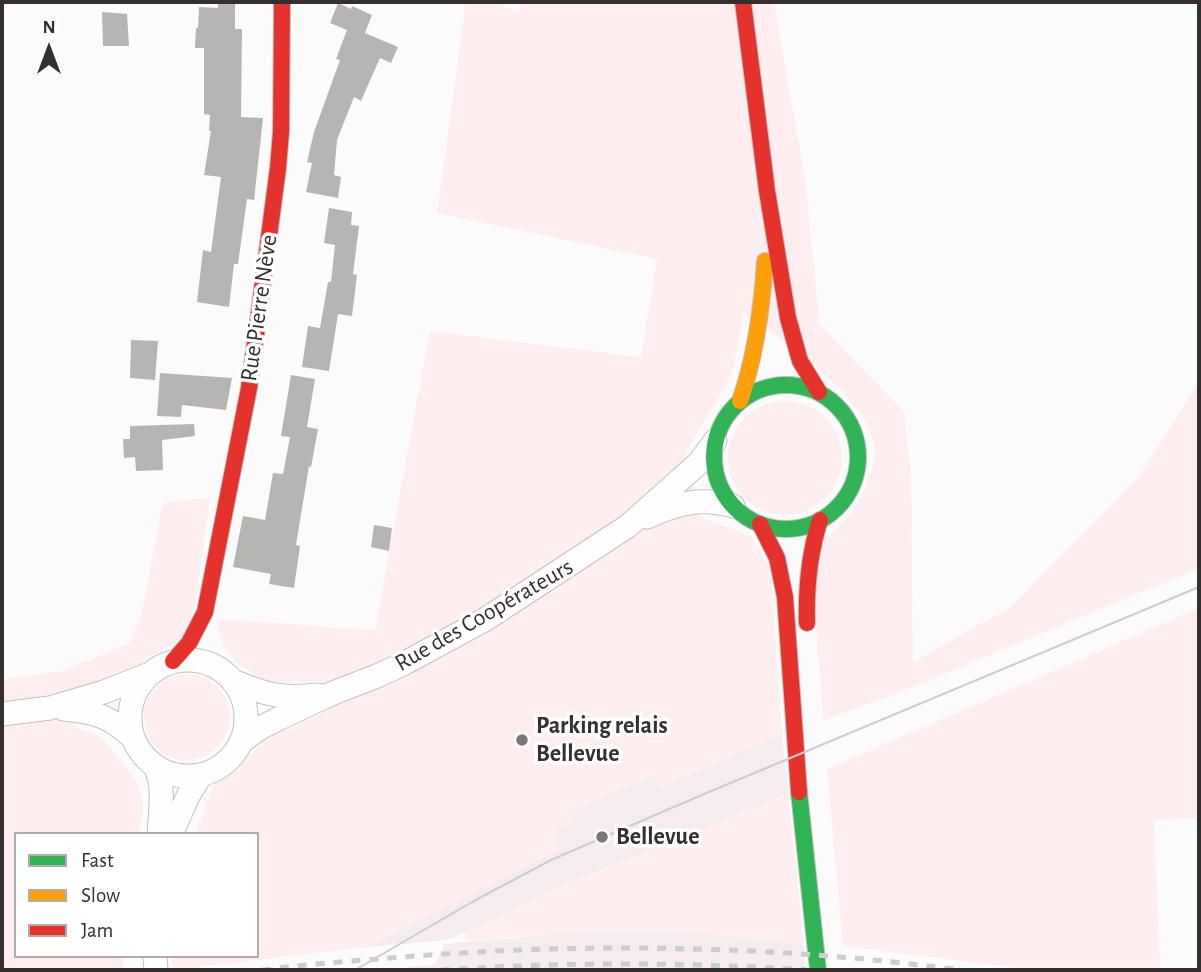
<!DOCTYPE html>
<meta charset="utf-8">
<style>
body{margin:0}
#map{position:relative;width:1201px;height:972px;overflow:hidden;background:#fcfbfb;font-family:"Alegreya Sans",sans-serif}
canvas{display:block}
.frame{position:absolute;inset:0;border:4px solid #362f30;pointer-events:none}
.legend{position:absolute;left:14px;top:832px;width:245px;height:126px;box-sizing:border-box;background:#fff;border:2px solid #afacac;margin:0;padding:9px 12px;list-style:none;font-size:21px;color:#362f30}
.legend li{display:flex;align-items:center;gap:14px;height:35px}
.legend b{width:35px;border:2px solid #afacac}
.north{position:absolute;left:14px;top:14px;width:70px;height:70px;-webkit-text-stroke:5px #fff;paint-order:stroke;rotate:0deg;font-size:19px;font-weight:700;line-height:28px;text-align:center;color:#362f30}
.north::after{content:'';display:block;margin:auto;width:24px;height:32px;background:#362f30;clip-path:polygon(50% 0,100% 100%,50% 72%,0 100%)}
</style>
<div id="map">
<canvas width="1201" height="972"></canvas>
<div class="frame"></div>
<ul class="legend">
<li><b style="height:9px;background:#30b455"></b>Fast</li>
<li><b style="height:9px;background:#ff9f0a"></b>Slow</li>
<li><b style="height:9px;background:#e5322d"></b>Jam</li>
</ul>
<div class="north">N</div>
</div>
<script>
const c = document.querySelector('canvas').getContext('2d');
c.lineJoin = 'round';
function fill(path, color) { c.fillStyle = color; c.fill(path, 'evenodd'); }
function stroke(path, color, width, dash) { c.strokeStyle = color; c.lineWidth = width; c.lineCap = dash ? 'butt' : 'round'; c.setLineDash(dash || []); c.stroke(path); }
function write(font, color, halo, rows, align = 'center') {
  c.font = font + ' "Alegreya Sans",sans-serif'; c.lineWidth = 7; c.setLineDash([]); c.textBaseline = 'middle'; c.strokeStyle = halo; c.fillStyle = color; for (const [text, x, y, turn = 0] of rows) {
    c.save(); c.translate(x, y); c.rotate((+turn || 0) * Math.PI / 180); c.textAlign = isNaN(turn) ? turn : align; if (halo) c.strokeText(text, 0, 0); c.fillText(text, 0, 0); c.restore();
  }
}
fill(new Path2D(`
 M782 734 788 794 539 895 465 933 447 940 368 947 481 884 560 849 555 831 569 811 654 775 660 787Z
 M660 932 719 935 804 945 805 970H406L407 967 435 965 444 944 571 933Z`), '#f5eced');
fill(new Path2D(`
 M466 2H493L519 13 522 2H774L805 180 820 325 904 412 911 478 913 662 1011 607 1139 476 1199 382V568L915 686 823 721 815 610 818 546C828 536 840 526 849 516 860 502 875 469 875 451 873 400 782 341 744 312L732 374 686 452 702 518 750 536 771 570 782 734 660 787 654 775 569 811 573 823 555 831 561 849 407 925 368 947 172 970 171 956H257V834H196L213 785 235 770 264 741 321 714V681L268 682 239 665 223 645 216 619 375 630 430 331 641 357 657 259 437 213Z
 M728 458a57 57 0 1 1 114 0a57 57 0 1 1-114 0Z
 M210 497 196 601 183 639 148 658 72 727C81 729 89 731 98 735 105 739 111 748 116 755 139 782 149 797 138 834H16V956H123L124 970H2V679L62 671 129 644 141 616 163 503Z
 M1199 608V818L1154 820 1160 968 1171 970H1035L843 946 827 769Z
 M144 717a43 43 0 1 1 86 0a43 43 0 1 1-86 0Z
 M788 794 804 945C756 940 708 933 660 932 596 931 532 936 468 941L465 933 539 895Z`), '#feeeef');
fill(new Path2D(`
 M218 2H235V29H242L241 117 263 118 254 200 247 199 238 264H234L229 307 197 302 203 250 211 252 221 177 204 175 211 131H209L210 115 204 114V48H195L196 28H198L199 7 218 8Z
 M338 3 351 9 352 6 372 15 365 33 398 47 391 63 380 58 361 101 354 97 337 140 334 175 341 177 338 198 306 192 312 163 307 162 314 132 340 60 336 59 347 30 330 23Z
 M102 12 127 14 129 46H103Z
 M329 208 352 212 351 225 359 226 353 274 357 275 352 316 338 314 329 371 302 367 308 326 320 328 328 282H331L335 245 324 243Z
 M131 340 158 341 155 380 130 378Z
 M160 373 232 378 226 410 182 405 181 417 157 416Z
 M291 375 315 379 307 427 318 429 311 467 309 466 296 545 300 546 294 588 269 584 271 574 233 567 243 516 265 520 273 473 283 474 290 437 281 436Z
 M194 424 195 436 162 440 163 470 136 471 135 457 124 458 123 439H130V426Z
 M374 525 392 528 389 551 371 547Z`), '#b7b4b4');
const street = new Path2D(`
 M647 517C678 503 700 497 733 506
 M130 718a58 58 0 1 1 116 0a58 58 0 1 1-116 0Z
 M233 681C266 695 282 699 318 695
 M64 709C94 712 110 716 132 737
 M2 714 50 708 104 692 147 675
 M242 741 260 728 280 718 333 693 377 676 403 664 486 619 628 526 700 462 715 441
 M156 768C165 789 160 812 159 834
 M171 834 189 794 201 775
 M155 956 156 970`);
const fast = new Path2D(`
 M714 457a72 72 0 1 1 144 0a72 72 0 1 1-144 0Z
 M799 792 818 970`);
const slow = new Path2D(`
 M740 401C756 355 762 309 765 261`);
const jam = new Path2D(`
 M743 2 767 191 788 318 800 361 819 392
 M760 524 777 558 785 597 799 792
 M807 623C806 587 809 554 820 520
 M173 661 189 643 205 612 249 388 278 168 281 132 282 2`);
stroke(street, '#c3c0c0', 25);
stroke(fast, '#c3c0c0', 18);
stroke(slow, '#c3c0c0', 18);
stroke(jam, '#c3c0c0', 18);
stroke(street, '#fffefe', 23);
stroke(fast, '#30b455', 16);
stroke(slow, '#ff9f0a', 16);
stroke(jam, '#e5322d', 16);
stroke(new Path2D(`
 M355 970 472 902 551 860 697 797 1199 587`), '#cdcdcd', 2);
stroke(new Path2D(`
 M262 970C300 965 339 962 378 959 572 942 766 944 960 970
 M441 970C563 962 686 962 807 970`), '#cdcdcd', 5, [9, 9]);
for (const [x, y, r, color] of [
 [522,740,7,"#7b7677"],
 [602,837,7,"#7b7677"]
]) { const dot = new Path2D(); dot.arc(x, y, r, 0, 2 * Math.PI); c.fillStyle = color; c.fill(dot); stroke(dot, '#fff', 2.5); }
write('24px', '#362f30', '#fff', [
 ["Rue Pierre Nève",259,308,-82],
 ["Rue des Coopérateurs",484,615,-30]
]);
write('bold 24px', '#362f30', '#fff', [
 ["Parking relais",536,726],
 ["Bellevue",536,754],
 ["Bellevue",616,837]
], 'left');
</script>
